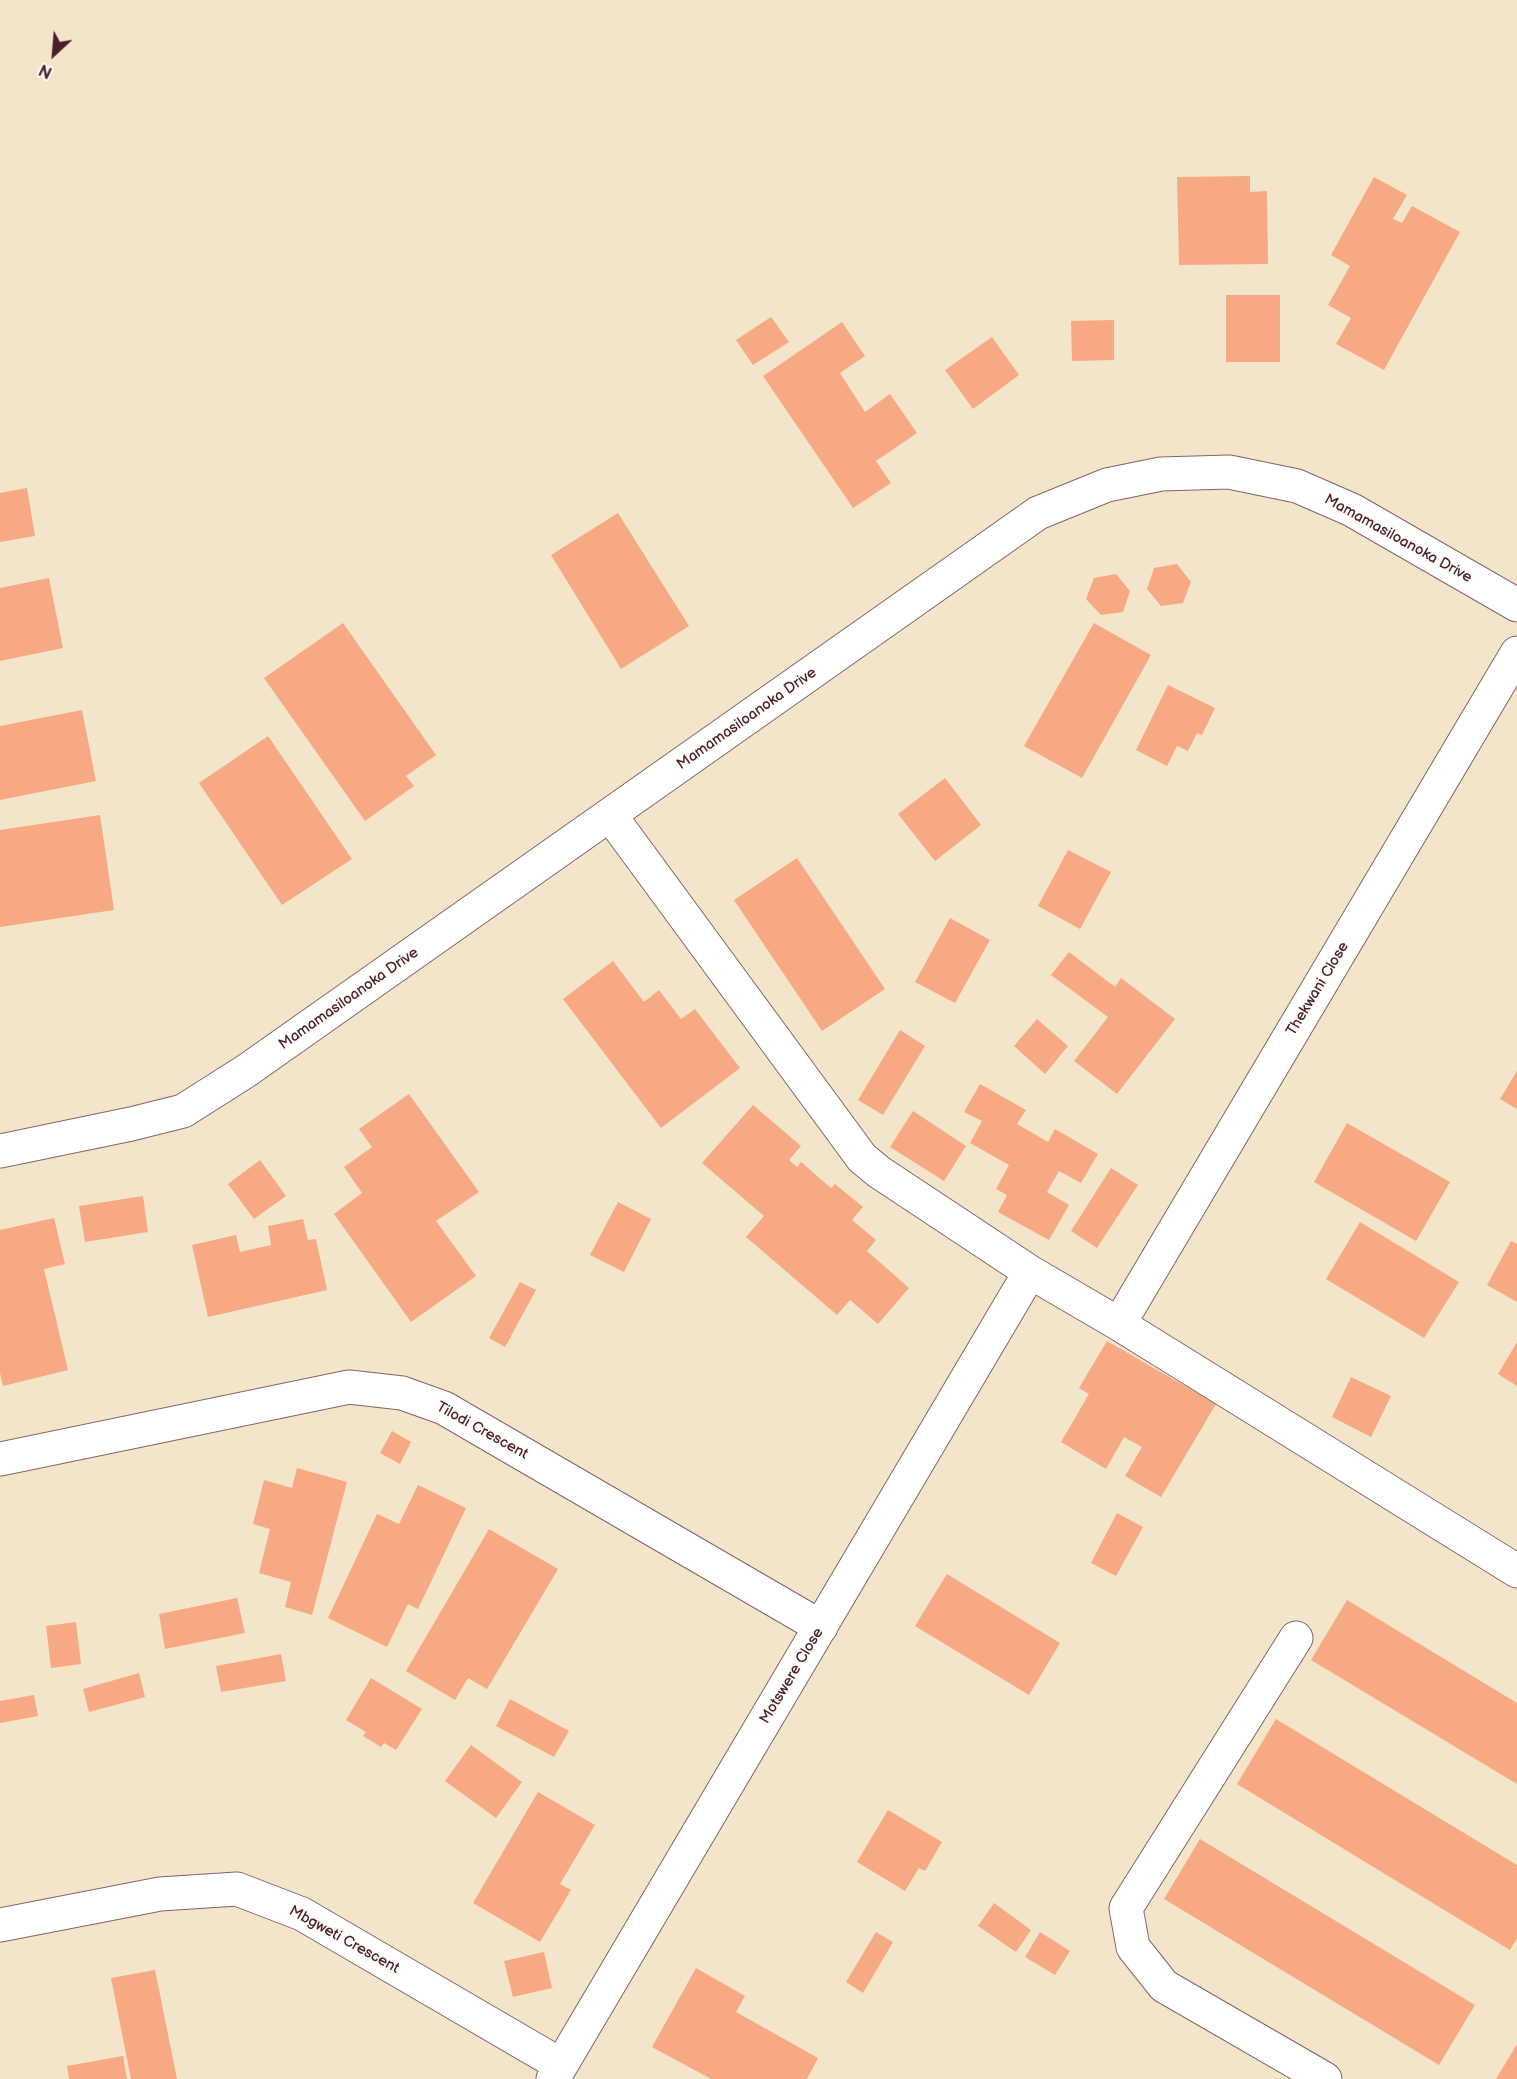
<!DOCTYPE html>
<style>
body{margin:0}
#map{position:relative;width:1517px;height:2079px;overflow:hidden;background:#f3e5ca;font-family:"Balsamiq Sans",sans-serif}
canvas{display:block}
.north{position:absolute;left:24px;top:24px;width:60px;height:60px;-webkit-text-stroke:4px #fdfcf7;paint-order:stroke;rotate:206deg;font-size:16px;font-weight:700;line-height:24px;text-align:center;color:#4a1f2b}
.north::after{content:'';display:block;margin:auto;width:21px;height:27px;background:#4a1f2b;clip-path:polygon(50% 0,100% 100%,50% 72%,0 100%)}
</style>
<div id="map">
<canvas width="1517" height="2079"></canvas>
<div class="north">N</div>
</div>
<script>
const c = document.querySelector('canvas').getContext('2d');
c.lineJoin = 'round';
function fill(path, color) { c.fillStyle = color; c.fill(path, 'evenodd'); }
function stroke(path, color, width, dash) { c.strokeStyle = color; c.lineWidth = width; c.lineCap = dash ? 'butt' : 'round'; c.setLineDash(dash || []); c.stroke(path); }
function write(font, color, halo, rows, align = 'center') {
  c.font = font + ' "Balsamiq Sans",sans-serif'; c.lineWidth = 4.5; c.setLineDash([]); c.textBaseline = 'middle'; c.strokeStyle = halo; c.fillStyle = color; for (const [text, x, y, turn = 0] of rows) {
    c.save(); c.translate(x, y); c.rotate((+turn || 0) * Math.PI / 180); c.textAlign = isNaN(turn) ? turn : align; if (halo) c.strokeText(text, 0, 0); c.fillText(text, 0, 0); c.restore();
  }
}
fill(new Path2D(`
 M1250 176V192L1267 191 1268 264 1179 265 1177 177Z
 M1374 177 1407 195 1393 219 1402 223 1412 206 1460 232 1384 370 1336 344 1351 318 1328 305 1350 266 1331 255Z
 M1226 295H1280V362H1226Z
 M771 317 789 342 753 365 736 340Z
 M1114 320V360L1072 361 1071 321Z
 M842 322 865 356 840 373 865 412 890 394 917 433 876 461 891 483 853 508 763 376Z
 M992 337 1019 375 973 409 945 370Z
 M27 488 35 536 0 542V493Z
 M618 513 689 626 621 669 551 555Z
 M1177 564 1191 582 1183 603 1161 606 1147 589 1154 568Z
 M1116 574 1130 591 1123 612 1101 615 1086 599 1094 578Z
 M49 578 63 648 0 661V588Z
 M343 623 436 755 406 776 414 786 365 821 264 678Z
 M1094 623 1151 655 1082 778 1024 746Z
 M1168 685 1215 708 1202 735 1197 733 1188 751 1177 746 1167 766 1136 750Z
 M82 710 96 781 0 800V726Z
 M268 736 352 859 282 905 199 783Z
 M945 778 981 825 935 861 898 814Z
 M100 815 114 910 0 927V830Z
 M1068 850 1111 872 1080 929 1038 906Z
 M797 858 885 989 822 1031 734 900Z
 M950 918 990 940 955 1003 915 982Z
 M1069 952 1115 987 1121 978 1175 1019 1117 1094 1074 1061 1108 1017 1051 975Z
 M613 961 644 1002 659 990 681 1019 695 1009 740 1068 661 1128 563 999Z
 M1037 1019 1068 1046 1045 1074 1014 1046Z
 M900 1030 925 1046 883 1115 858 1100Z
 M1517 1071V1109L1500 1099Z
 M980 1084 1026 1110 1017 1124 1048 1142 1055 1129 1098 1154 1081 1183 1059 1171 1047 1192 1069 1205 1049 1240 998 1212 1007 1195 996 1189 1009 1165 970 1143 982 1121 964 1112Z
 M409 1094 479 1192 436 1221 476 1276 411 1322 334 1214 362 1193 344 1167 372 1147 359 1129Z
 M753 1105 801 1146 789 1160 797 1167 801 1162 831 1188 835 1184 863 1207 852 1220 876 1240 867 1251 909 1288 878 1324 850 1300 837 1315 746 1237 764 1216 702 1163Z
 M913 1111 966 1146 944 1181 890 1147Z
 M1347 1123 1450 1182 1416 1241 1314 1182Z
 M260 1160 286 1196 254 1219 228 1184Z
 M1111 1168 1138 1185 1097 1248 1071 1231Z
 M143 1196 148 1232 85 1242 79 1206Z
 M618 1202 651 1219 624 1272 590 1255Z
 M54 1218 65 1264 44 1269 68 1370 3 1386 0 1373V1230Z
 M303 1219 308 1240 316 1239 327 1290 208 1317 192 1245 236 1235 240 1252 271 1245 268 1226Z
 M1360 1222 1459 1282 1424 1338 1326 1279Z
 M1511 1241 1517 1244V1302L1487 1285Z
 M520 1282 536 1290 505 1347 489 1338Z
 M1107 1341 1216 1404 1161 1497 1125 1476 1142 1447 1124 1437 1106 1469 1061 1442 1089 1394 1079 1388Z
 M1517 1342V1386L1498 1374Z
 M1351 1377 1391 1396 1371 1437 1332 1417Z
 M392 1431 411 1442 400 1464 380 1453Z
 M297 1468 347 1482 312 1615 285 1607 291 1582 259 1573 270 1529 253 1524 264 1480 292 1488Z
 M418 1485 466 1508 418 1609 408 1604 387 1647 328 1618 377 1514 399 1524Z
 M1117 1513 1143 1527 1116 1576 1091 1563Z
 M489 1529 558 1569 487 1689 468 1678 455 1700 406 1671Z
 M947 1574 1060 1643 1029 1695 915 1626Z
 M237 1598 245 1633 165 1649 159 1614Z
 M1347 1600 1517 1703V1784L1311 1660Z
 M76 1622 81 1664 51 1668 46 1626Z
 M281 1654 286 1681 221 1692 216 1666Z
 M139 1673 145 1697 89 1712 83 1689Z
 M371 1678 422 1709 396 1750 384 1743 381 1747 363 1736 366 1732 346 1720Z
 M34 1695 38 1716 0 1723V1701Z
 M510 1699 569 1731 554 1757 496 1726Z
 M1276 1719 1517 1865V1938L1510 1950 1237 1784Z
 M471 1745 522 1782 496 1818 445 1781Z
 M538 1792 595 1825 560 1884 571 1890 540 1942 473 1903Z
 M888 1810 942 1842 925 1871 919 1868 905 1891 857 1862Z
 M1200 1839 1475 2005 1439 2065 1164 1899Z
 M994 1903 1031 1930 1016 1952 978 1926Z
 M876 1932 893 1942 863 1993 846 1982Z
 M1040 1932 1070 1951 1055 1975 1025 1957Z
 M544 1952 552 1988 513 1997 504 1961Z
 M696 1968 745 1996 736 2012 818 2058 807 2079H711L652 2047Z
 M155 1970 177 2079H131L111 1978Z
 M1517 2044V2079H1496Z
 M123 2056 127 2079H69L67 2066Z`), '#f6a982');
const minor = new Path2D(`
 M610 815 862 1158 879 1172 1030 1272 1119 1324 1517 1571
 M0 1151 131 1124 183 1111 246 1071 1038 513 1107 485 1161 474 1229 472 1297 486 1352 510 1517 605
 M1119 1324 1517 653
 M0 1459 349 1387 402 1393 444 1408 821 1627
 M1296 1638 1126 1908 1133 1947 1164 1986 1325 2079
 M0 1925 160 1894 237 1889 302 1914 561 2065
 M553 2079 1030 1272`);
stroke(minor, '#856463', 35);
stroke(minor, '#fff', 33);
write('15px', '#4a1f2b', '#fdfcf7', [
 ["Mamamasiloanoka Drive",1398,539,29],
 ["Mamamasiloanoka Drive",747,719,-35],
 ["Thekwani Close",1318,989,-59],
 ["Mamamasiloanoka Drive",349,999,-35],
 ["Tilodi Crescent",482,1431,29],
 ["Motswere Close",792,1676,-59],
 ["Mbgweti Crescent",344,1940,29]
]);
</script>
